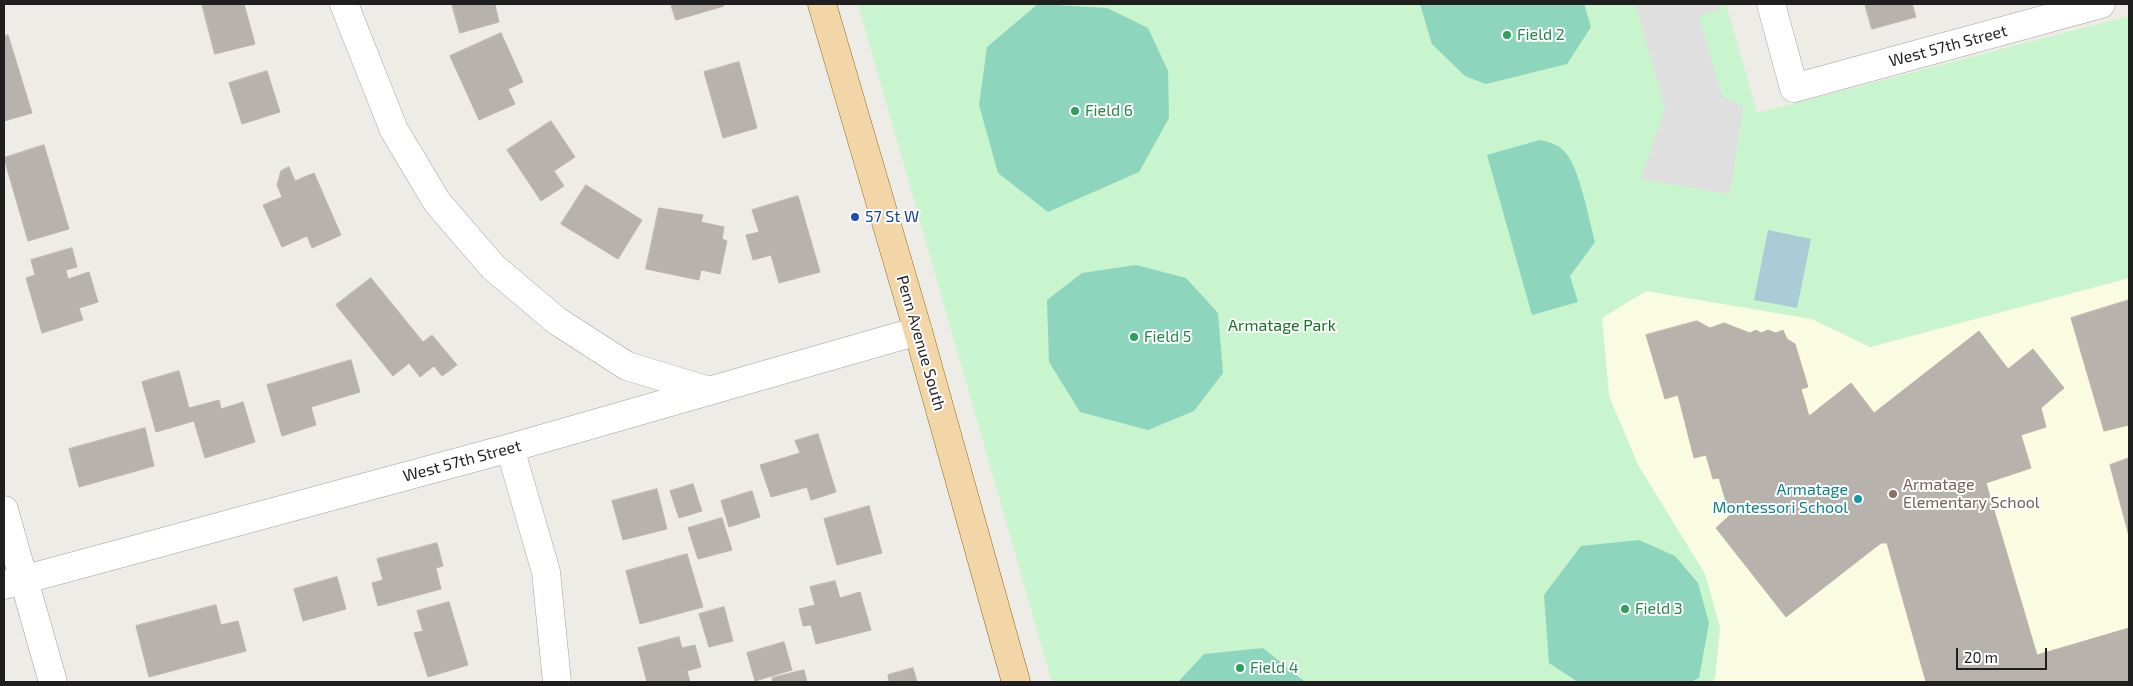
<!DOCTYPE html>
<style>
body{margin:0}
#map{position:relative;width:2133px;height:686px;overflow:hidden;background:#eeece6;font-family:"Exo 2",sans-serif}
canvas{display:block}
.frame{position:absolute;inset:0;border:5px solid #1f1f1f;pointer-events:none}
.scale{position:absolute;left:1956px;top:648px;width:91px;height:22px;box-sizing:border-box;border:2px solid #1f1f1f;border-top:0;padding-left:6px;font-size:15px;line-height:18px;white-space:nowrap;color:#1f1f1f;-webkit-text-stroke:4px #fff;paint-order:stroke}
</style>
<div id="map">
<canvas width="2133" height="686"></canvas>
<div class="frame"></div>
<div class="scale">20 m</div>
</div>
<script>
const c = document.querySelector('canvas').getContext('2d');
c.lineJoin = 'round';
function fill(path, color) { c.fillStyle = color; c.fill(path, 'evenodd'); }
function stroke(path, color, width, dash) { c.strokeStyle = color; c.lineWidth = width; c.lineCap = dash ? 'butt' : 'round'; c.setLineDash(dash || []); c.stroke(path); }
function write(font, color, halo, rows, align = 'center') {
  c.font = font + ' "Exo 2",sans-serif'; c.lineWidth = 4; c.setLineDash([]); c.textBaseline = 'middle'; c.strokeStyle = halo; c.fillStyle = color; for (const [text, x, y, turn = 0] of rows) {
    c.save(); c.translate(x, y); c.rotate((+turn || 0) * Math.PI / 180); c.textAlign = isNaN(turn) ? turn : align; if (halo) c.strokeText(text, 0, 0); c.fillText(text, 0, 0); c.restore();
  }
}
fill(new Path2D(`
 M2129 278V682H1712L1715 677 1720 628 1705 574 1638 465 1609 396 1602 318 1646 291 1812 319 1870 347Z`), '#fafce2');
fill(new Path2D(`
 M858 4H1726L1757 113 2129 16V278L1870 347 1812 319 1646 291 1602 318 1609 396 1638 465 1705 574 1720 628 1715 678 1712 682H1052Z`), '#c8f4ce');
fill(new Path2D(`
 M1038 4 1107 8 1148 28 1168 71 1169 118 1139 172 1048 212 998 173 979 105 987 47Z
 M1420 4H1584L1591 27 1567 64 1486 84 1465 76 1432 44Z
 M1540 140C1549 142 1557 144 1564 151 1579 165 1589 220 1595 242L1570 276 1578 302 1532 315 1487 155Z
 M1136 265 1186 278 1218 313 1223 373 1194 411 1148 430 1080 412 1049 362 1047 300 1082 273Z
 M1639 540 1675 556 1698 583 1709 623 1699 678 1691 682H1578L1549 663 1544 595 1581 546Z
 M1263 648 1305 682H1178L1204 654Z`), '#8dd5bd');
fill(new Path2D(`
 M1635 4H1717L1719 10 1699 16 1722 96 1743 106 1730 194 1641 179 1665 108Z`), '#dfdfdf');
fill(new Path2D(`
 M1768 230 1811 239 1797 308 1754 300Z`), '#abcbd7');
const building = new Path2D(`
 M202 4H244L255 44 215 54Z
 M452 4H498L495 5 499 22 460 33Z
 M671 4H723L724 6 676 20Z
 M1865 4H1912L1916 17 1872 29Z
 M501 33 523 82 508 89 515 104 479 120 450 56Z
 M8 35 32 113 4 121V37Z
 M739 62 757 128 723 138 704 72Z
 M267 71 280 112 242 124 229 83Z
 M551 121 575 157 554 171 564 186 541 201 507 150Z
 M44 145 69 229 28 241 4 158Z
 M289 167 295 181 314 173 341 235 312 248 307 236 282 247 263 205 282 197 277 185 281 171Z
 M586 185 642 220 618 259 561 224Z
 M798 196 820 272 779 283 771 255 753 260 746 235 759 232 752 210Z
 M659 208 703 215 701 222 724 227 722 239 727 241 720 274 701 270 699 280 646 269Z
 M72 248 77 267 66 270 68 279 89 272 98 302 79 308 83 320 42 333 26 278 35 275 31 260Z
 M371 278 423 342 432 335 457 365 442 376 434 366 420 377 409 363 393 376 336 305Z
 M2129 300V425L2104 431 2071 318Z
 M1697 321 1710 328 1724 323 1750 333 1756 330 1761 333 1768 330 1776 333 1783 330 1787 339 1795 344 1808 387 1801 389 1809 416 1851 383 1874 413 1979 331 2008 369 2033 349 2064 388 2041 408 2046 427 2021 435 2031 468 1986 483 2037 655 2129 628V682H1926L1887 543H1881L1786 617 1716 528 1730 515 1719 478 1713 479 1706 455 1694 458 1678 395 1665 399 1646 335Z
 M351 360 360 392 311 407 316 425 282 436 267 385Z
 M179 371 189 408 219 400 221 409 243 402 255 442 205 458 194 421 156 432 142 382Z
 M145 428 154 466 79 487 69 449Z
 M818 434 836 492 811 500 807 487 771 497 760 465 800 453 795 441Z
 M2129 458V536L2110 465Z
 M693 484 702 511 679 518 670 491Z
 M657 489 667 529 623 540 612 501Z
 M752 491 760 517 729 527 721 501Z
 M869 506 882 553 837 565 824 519Z
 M722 518 732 550 698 559 688 528Z
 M437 543 443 566 436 568 441 589 378 606 372 583 383 580 377 559Z
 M687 554 703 607 640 624 626 571Z
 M337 577 346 609 303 621 294 589Z
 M835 581 840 598 860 592 871 630 816 644 811 625 803 626 799 609 815 605 810 587Z
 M449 602 468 665 428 677 414 633 423 631 417 611Z
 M216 605 221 625 238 621 246 651 149 677 136 626Z
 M724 607 733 641 709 647 699 614Z
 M679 637 682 648 695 645 701 667 687 671 690 682H647L638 648Z
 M784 642 792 670 755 681 747 653Z
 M913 668 917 682H884L889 681 888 675Z
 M804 670 807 682H773L772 678Z`);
fill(building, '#b7b2ac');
stroke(building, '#bfb4aa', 1);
const minor = new Path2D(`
 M344 4 394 130 437 202 493 267 557 321 627 366 706 390
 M1771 4 1794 88 2101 4
 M510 448 546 572 557 682
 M4 510 53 682
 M4 585 510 448 918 331`);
const major = new Path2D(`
 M822 4 918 331 1016 682`);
stroke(minor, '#a0a0a0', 29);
stroke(major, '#896910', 29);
stroke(minor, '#fff', 28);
stroke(major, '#f2d6a8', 28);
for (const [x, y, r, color] of [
 [1507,35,5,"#2e9e5b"],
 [1075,111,5,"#2e9e5b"],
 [855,217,5,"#1a4fb4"],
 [1134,337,5,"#2e9e5b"],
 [1893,494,5,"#8d6e63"],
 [1858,499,5,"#0f9aa8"],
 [1625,609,5,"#2e9e5b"],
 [1240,668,5,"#2e9e5b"]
]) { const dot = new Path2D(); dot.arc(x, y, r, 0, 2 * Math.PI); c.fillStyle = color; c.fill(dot); stroke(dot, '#fff', 2); }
write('16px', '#27864d', '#fff', [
 ["Field 2",1517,35],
 ["Field 6",1085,111],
 ["Field 5",1144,337],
 ["Field 3",1635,609],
 ["Field 4",1250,668]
], 'left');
write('16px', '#1f1f1f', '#fff', [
 ["West 57th Street",1948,46,-15],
 ["Penn Avenue South",921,343,74],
 ["West 57th Street",462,461,-15]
]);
write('16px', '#164399', '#fff', [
 ["57 St W",865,217]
], 'left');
write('16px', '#187225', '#fff', [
 ["Armatage Park",1282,326]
]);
write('16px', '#785e54', '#fff', [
 ["Armatage",1903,485],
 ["Elementary School",1903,503]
], 'left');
write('16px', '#0d838f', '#fff', [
 ["Armatage",1848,490],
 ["Montessori School",1848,508]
], 'right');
</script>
